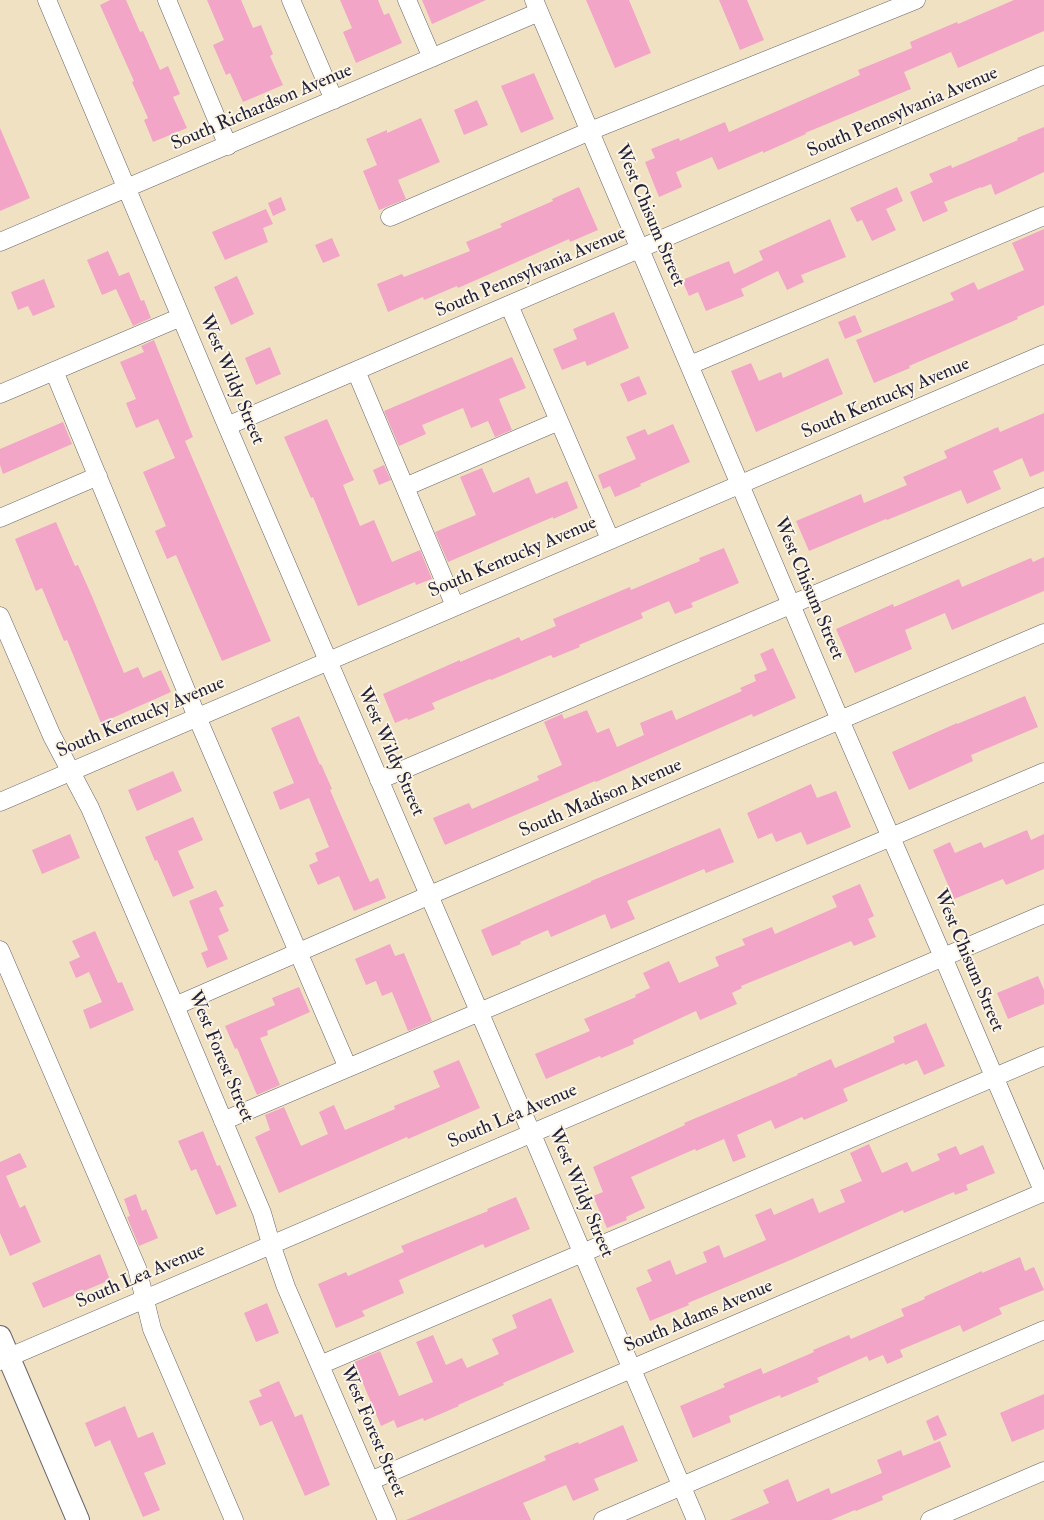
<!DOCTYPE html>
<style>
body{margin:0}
canvas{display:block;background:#f0e1c2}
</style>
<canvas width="1044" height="1520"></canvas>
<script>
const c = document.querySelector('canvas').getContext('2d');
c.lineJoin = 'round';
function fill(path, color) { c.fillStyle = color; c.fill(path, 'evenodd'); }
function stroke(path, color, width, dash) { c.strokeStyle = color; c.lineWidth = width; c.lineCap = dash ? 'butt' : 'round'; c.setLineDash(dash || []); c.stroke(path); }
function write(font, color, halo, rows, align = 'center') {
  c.font = font + ' "IM FELL Double Pica",serif'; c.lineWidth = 4; c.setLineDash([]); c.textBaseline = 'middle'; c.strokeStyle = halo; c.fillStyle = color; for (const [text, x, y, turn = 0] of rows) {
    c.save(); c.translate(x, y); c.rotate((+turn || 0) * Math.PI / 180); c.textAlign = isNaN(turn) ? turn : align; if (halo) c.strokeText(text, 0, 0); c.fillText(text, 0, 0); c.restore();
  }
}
fill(new Path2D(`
 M110 0H126L140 32 143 31 160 70 168 66 180 94 173 97 187 128 153 142 144 120 148 118 132 82 134 81 100 5Z
 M207 0H241L253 28 261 25 273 54 270 56 283 85 243 102 230 73 226 75 213 45 224 40Z
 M340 0H378L384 15 389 13 402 43 356 63 343 32 352 28Z
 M422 0H486L432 24Z
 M586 0H629L651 53 615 68Z
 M719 0H747L764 40 740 50Z
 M1014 0H1044V31L958 68 951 52 904 72 911 89 805 133 806 134 763 153V151L718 170 712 157 676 172 682 187 659 197 645 162 655 158 651 149 679 138 680 141 725 122 729 132 860 75 858 70 912 48 910 42 957 22 958 24Z
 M534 73 554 119 521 133 501 86Z
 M477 100 488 125 464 135 454 110Z
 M421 118 440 162 398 180 406 199 379 210 363 171 377 165 366 139 387 130V133Z
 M1044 127V172L995 195 991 184 981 188V187L944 202 948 211 923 222 910 192 933 182 929 174 951 165 952 168 1018 140 1017 138Z
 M0 128 30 198 0 211Z
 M579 187 598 230 570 242 569 239 458 288 457 286 424 300 423 297 388 312 377 284 402 274 404 277 470 251 466 242 502 227 500 224 553 201 552 199Z
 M897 187 903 201 886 209 896 230 872 241 862 220 857 222 850 208Z
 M281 197 286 210 273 216 268 203Z
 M266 209 273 224 263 228 268 242 225 260 212 232Z
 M830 219 846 257 801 275 804 282 787 290 778 271 741 289 744 296 706 311 698 292 689 296 682 280 729 261 734 274 763 260 759 251Z
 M1044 229V305L1017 317 1018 319 909 366 910 368 874 383 856 340 954 300 950 293 974 282 978 290 1024 270 1012 243Z
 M332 238 340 256 323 263 315 245Z
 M108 251 119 276 129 272 141 301 144 300 151 318 133 326 116 289 102 295 87 260Z
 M237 276 254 314 231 325 214 287Z
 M44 279 55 307 33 316 28 306 18 310 11 292Z
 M614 312 629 348 587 366 585 361 562 370 553 349 577 339 573 329Z
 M855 315 862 332 845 339 838 322Z
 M154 340 193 437 185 441 271 641 222 661 176 555 167 559 155 531 166 526 143 472 175 458 158 419 136 428 126 403 136 399 120 362 144 352 141 346Z
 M270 347 281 374 256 385 245 358Z
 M512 357 526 388 499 399 512 430 495 437 488 421 471 428 463 408 422 425 426 434 399 446 384 411Z
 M828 358 843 394 756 432 731 371 751 363 759 381 781 372 783 378Z
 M639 376 647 394 628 402 620 384Z
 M1044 413V471L1030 477 1022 458 993 471 1001 489 967 504 961 490 887 520 886 519 809 551 796 521 861 494 864 503 907 485 903 477 947 458 944 451 998 427 1000 432Z
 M327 419 354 480 343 485 360 526 374 520 392 562 420 550 432 579 416 585 415 582 358 606 313 497 311 498 284 437Z
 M63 422 72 444 3 474 0 465V449Z
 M673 424 690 462 640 484 641 486 615 497 610 486 603 489 598 475 636 459 626 437 645 429 648 435Z
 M384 465 391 480 379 485 373 470Z
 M482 468 493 493 529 477 536 494 567 481 578 508 553 519V517L448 562 435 532 476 515 460 477Z
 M56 522 75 566 78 565 91 594 124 673 138 667 143 678 161 670 171 692 101 723 67 640 64 641 42 588 36 591 15 539Z
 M724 548 739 583 691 603 693 607 675 614 669 601 641 613 643 618 579 645 580 647 553 658 551 655 491 680 490 679 432 703 435 709 408 720 407 718 395 723 383 694 460 660V662L519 637 521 641 556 626 553 619 630 587 631 590 700 561 699 558Z
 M1044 557V591L952 630 945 613 905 630 912 649 855 673 836 629 893 604 894 607 959 579 962 587 1031 558 1033 562Z
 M773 648 796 698 753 717 752 714 596 782 595 781 445 845 433 818 469 803 472 809 539 780 537 776 562 765 544 722 562 714 564 719 587 710 597 733 609 728 617 747 644 735 640 723 672 710 676 720 742 691 740 688 756 681 754 675 767 670 760 654Z
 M1025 696 1038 727 971 755 973 761 909 790 892 752 957 723V724Z
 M299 716 320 765 321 764 332 789 330 790 370 882 378 878 386 898 354 911 339 876 318 885 309 865 318 861 315 853 329 847 309 798 280 810 273 792 294 783 271 728Z
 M173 771 182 791 137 811 128 790Z
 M811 784 817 798 836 791 851 827 807 845 801 832 776 842 772 833 758 839 747 813Z
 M193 817 203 840 178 851 194 888 173 897 157 860 155 861 145 837Z
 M720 828 734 862 706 873 704 869 627 901 635 919 611 929 605 914 551 937 548 930 520 942 521 944 492 956 481 930 591 882V881Z
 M1027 830 1031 840 1044 834V869L1006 885 1003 879 954 899 933 850 950 842 955 853 981 842 984 848Z
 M70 834 80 858 42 874 32 850Z
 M860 884 874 916 868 919 876 937 854 946 851 941 741 986 742 988 732 993 737 1004 700 1020 696 1011 633 1040 634 1044 601 1058 600 1056 546 1079 535 1054 590 1031 584 1019 636 997 635 995 650 988 643 973 669 961 679 983 719 966 715 957 745 945 742 939 772 927 775 934 837 907 832 896Z
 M216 890 224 906 219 908 229 931 218 936 228 959 207 968 201 953 208 950 189 901Z
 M95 931 118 983 122 982 134 1010 90 1029 83 1010 102 1002 89 972 76 978 69 962 80 957 72 941Z
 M390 944 395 956 404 953 432 1021 408 1031 392 992 382 996 376 981 366 985 355 959Z
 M1038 976 1044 990V1004L1008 1019 997 993Z
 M299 987 310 1012 267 1031 268 1035 260 1038 280 1085 257 1095 237 1048 235 1049 225 1026 275 1005 272 998Z
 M926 1023 945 1066 924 1075 917 1060 905 1065 904 1063 843 1089 848 1101 804 1120 802 1117 775 1129 771 1120 737 1135 746 1157 733 1162 724 1139 696 1151 695 1149 631 1177 645 1208 626 1217 627 1220 607 1228 593 1196 603 1192 593 1167 685 1125 684 1123 798 1075 797 1074 831 1059 835 1068 895 1042 893 1037Z
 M459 1060 480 1108 408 1139 407 1137 279 1193 255 1137 270 1130 265 1115 284 1107 301 1146 328 1134 319 1112 334 1105 345 1130 395 1109 394 1106 440 1087 433 1071Z
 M203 1131 217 1166 220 1165 237 1206 216 1215 196 1169 191 1171 178 1141Z
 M869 1144 882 1173 907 1162 912 1172 940 1160 937 1154 956 1146 960 1155 983 1145 995 1173 966 1185 968 1190 955 1195 954 1192 904 1213 903 1210 793 1259 688 1303 689 1305 650 1321 636 1288 652 1281 647 1270 670 1260 676 1275 707 1262 703 1252 719 1245 724 1258 766 1240 755 1215 771 1208 774 1215 813 1198 819 1213 845 1202 840 1190 862 1181 850 1153Z
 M20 1153 27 1167 6 1176 20 1208 25 1205 41 1242 10 1256 0 1233V1162Z
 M136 1194 142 1211 146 1209 158 1238 139 1246 127 1217 130 1216 124 1199Z
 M516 1197 530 1229 485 1248 483 1244 399 1280 404 1293 362 1311 365 1316 336 1328 318 1284 346 1272 348 1276 404 1252 401 1246 488 1211 487 1209Z
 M100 1254 110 1280 43 1308 32 1283Z
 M1020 1257 1025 1271 1034 1267 1044 1290 999 1308 1002 1314 963 1332 960 1325 900 1350 903 1357 887 1364 883 1355 869 1361 867 1356 817 1378 819 1382 781 1398 780 1395 729 1416 731 1422 693 1438 680 1406 725 1387 723 1384 761 1368 763 1374 814 1352 813 1350 849 1335 851 1339 904 1316 901 1309 925 1299 924 1297 982 1271V1273Z
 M551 1298 574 1352 503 1383 504 1385 458 1405 459 1406 424 1421 423 1418 397 1428 394 1420 381 1426 362 1381 360 1382 352 1363 380 1351 399 1396 433 1382 416 1342 433 1335 446 1365 462 1358 467 1368 499 1354 492 1339 517 1328 512 1315Z
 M267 1303 279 1333 256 1342 244 1313Z
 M279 1381 295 1417 302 1414 330 1485 305 1496 272 1421 260 1426 249 1401 262 1396 259 1390Z
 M1044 1394V1429L1012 1442 1000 1413Z
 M125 1406 138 1438 153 1432 166 1464 144 1473 160 1510 143 1517 110 1440 95 1447 85 1423Z
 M938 1415 947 1435 934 1441 926 1421Z
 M623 1425 638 1461 594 1479 599 1490 573 1501 566 1485 523 1503 531 1520H406L546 1460 544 1456 578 1442 579 1444Z
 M940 1441 951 1467 882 1496 883 1500 856 1511 855 1510 831 1520H730L769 1503 763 1490 788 1479 797 1502 829 1488 831 1494 882 1473 877 1460 901 1450 903 1456Z`), '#f3a5c8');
const minor = new Path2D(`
 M47 0 227 426 531 1132 696 1520
 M167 0 228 146
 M291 0 334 100
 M407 0 432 58
 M534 0 840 720 943 957 1044 1193
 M390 217 590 131 916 0
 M0 242 539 12
 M509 305 610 539
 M690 365 1044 216
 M54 371 197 717 348 1068
 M356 371 455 606
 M0 394 181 317
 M227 426 1044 75
 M405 487 559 421
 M0 518 98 476
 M0 616 52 736 90 808 175 1006 262 1213 271 1244 286 1287 387 1520
 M379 780 1044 497
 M0 802 1044 354
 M0 950 137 1268 152 1329 234 1520
 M175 1006 430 895 1044 633
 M223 1121 1044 772
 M0 1361 1044 914
 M320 1365 1044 1056
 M370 1481 1044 1192
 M603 1520 1044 1330
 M930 1520 1044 1471`);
const major = new Path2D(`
 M0 1337 78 1520`);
stroke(minor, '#6a656a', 19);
stroke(major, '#6a656a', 24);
stroke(minor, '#fff', 18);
stroke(major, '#fff', 22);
write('19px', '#22223b', '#fcf5e5', [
 ["South Richardson Avenue",262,108,-23],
 ["South Pennsylvania Avenue",903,113,-23],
 ["West Chisum Street",649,216,67],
 ["South Pennsylvania Avenue",531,273,-23],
 ["West Wildy Street",231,380,67],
 ["South Kentucky Avenue",886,399,-23],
 ["South Kentucky Avenue",513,558,-23],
 ["West Chisum Street",808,589,67],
 ["South Kentucky Avenue",141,718,-23],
 ["West Wildy Street",390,752,66],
 ["South Madison Avenue",601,799,-23],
 ["West Chisum Street",968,961,67],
 ["West Forest Street",220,1057,67],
 ["South Lea Avenue",513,1117,-23],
 ["West Wildy Street",580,1193,67],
 ["South Lea Avenue",141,1277,-23],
 ["South Adams Avenue",699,1317,-23],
 ["West Forest Street",372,1432,67]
]);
</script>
